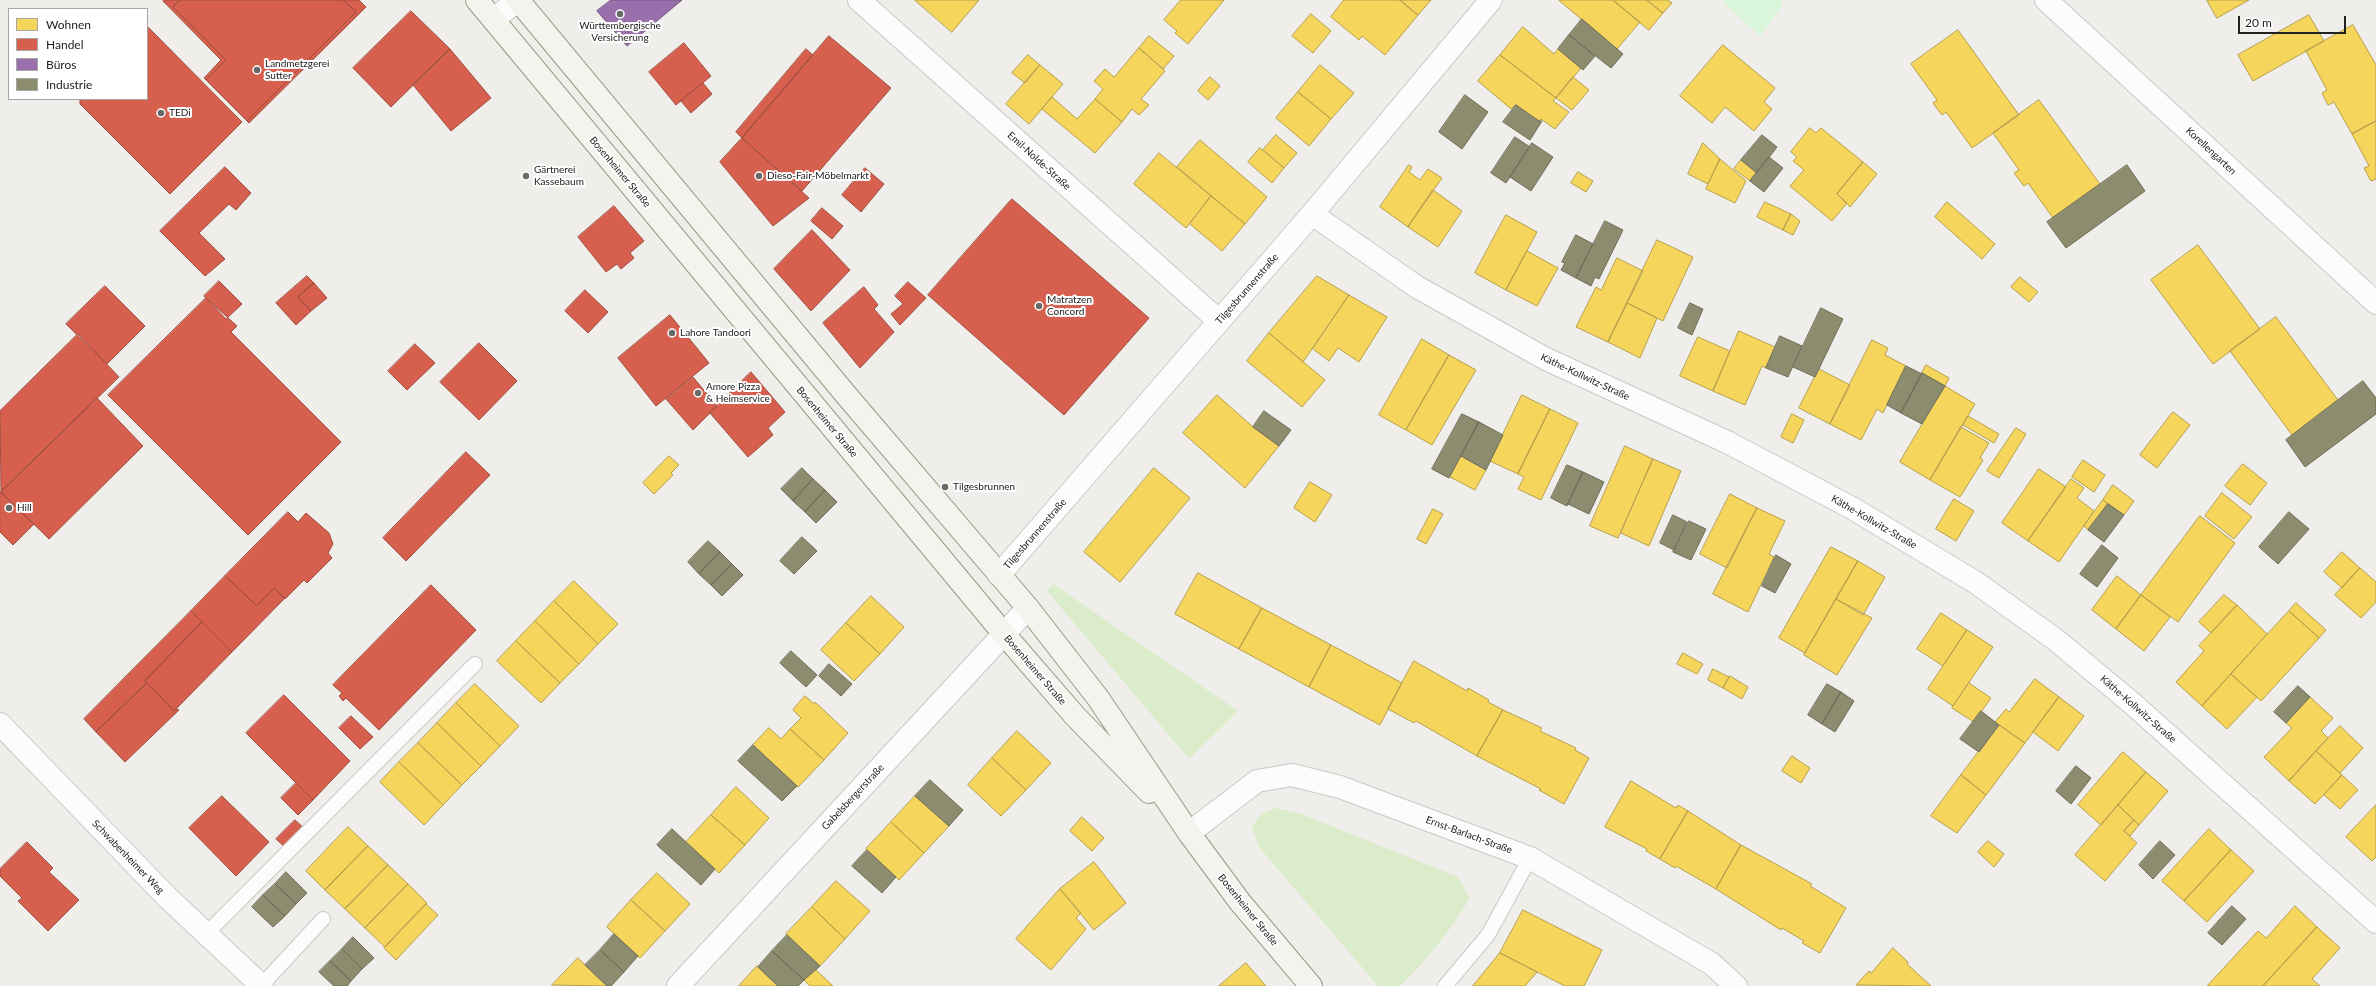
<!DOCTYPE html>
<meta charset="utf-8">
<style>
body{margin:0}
#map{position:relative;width:2376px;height:986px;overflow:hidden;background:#efeeea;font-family:Lato,sans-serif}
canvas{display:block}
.legend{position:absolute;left:8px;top:8px;width:140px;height:92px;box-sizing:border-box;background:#fff;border:1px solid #a6a6a6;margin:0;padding:5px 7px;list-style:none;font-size:12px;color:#212121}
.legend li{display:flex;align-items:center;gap:8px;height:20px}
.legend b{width:20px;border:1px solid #a6a6a6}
.scale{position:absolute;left:2238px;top:16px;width:108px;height:18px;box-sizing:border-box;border:2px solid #212121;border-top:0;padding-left:5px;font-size:12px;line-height:14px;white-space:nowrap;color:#212121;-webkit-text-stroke:3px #fff;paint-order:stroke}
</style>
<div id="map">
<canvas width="2376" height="986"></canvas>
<ul class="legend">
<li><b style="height:11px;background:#f6d55c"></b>Wohnen</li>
<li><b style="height:11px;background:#d6604d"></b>Handel</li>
<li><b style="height:11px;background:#9970ab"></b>Büros</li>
<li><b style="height:11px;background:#8c8c6e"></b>Industrie</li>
</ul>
<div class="scale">20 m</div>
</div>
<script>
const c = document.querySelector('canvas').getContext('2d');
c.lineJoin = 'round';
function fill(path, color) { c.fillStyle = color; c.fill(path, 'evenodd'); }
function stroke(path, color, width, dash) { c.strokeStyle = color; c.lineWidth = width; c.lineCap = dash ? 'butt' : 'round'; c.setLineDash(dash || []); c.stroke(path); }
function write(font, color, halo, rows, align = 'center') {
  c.font = font + ' Lato,sans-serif'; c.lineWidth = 4; c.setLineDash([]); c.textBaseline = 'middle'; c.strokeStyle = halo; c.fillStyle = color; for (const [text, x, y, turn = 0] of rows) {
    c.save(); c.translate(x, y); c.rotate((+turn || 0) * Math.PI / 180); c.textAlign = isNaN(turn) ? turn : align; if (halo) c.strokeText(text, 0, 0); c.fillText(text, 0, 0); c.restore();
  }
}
fill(new Path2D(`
 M1053 584 1238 711 1189 759 1047 591Z
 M1276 808 1299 813 1458 877 1470 898C1450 931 1428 959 1400 986H1378L1258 846 1252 827 1261 814Z`), '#dbecca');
fill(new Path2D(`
 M1725 0H1780L1783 4 1760 36 1724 3Z`), '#d9f5da');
const homes = new Path2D(`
 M915 0H979L952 32Z
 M1181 0H1224L1188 44 1175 33 1177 31 1164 20Z
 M1344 0H1400L1418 15 1385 55 1362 36 1359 40 1331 17Z
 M1400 0H1431L1418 15Z
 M1559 0H1613L1640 22 1617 49Z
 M1613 0H1647L1663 13 1649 30Z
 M1647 0H1668L1672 3 1663 13Z
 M2207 0H2249L2217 18Z
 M1311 14 1331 31 1313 53 1292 36Z
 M2309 15 2324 41 2253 81 2238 55Z
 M2353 25 2376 65V121L2352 134 2334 102 2328 105 2322 93 2327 90 2306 51Z
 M1523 27 1554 54 1558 49 1581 68 1556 98 1500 55Z
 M1958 30 2019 115 1972 148 1946 112 1942 115 1933 103 1937 100 1911 64Z
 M1149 36 1174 56 1163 69 1139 48Z
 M1723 45 1775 88 1764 102 1772 109 1754 131 1725 107 1712 123 1680 96Z
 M1139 48 1165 71 1141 99 1149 105 1139 115 1132 109 1122 122 1095 99 1103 89 1094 81 1105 69 1114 77Z
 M1028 55 1040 65 1025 83 1012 73Z
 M1500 55 1556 98 1553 101 1569 112 1555 129 1541 119 1539 121 1516 105 1511 109 1478 81Z
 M1040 65 1063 84 1029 124 1006 104Z
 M1320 65 1354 93 1331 119 1298 92Z
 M1210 77 1220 86 1208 100 1198 91Z
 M1573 77 1589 90 1572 110 1556 98Z
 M1298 92 1331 119 1309 146 1276 118Z
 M1052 97 1077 119 1095 99 1122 122 1095 153 1042 109Z
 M2039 100 2100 184 2053 218 2028 183 2024 186 2014 173 2019 170 1993 133Z
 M2376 121V179L2371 181 2364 168 2369 166 2352 134Z
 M1810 128 1816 133 1821 128 1863 162 1837 194 1847 203 1832 221 1790 186 1804 170 1793 161 1797 157 1791 152Z
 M1276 135 1297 153 1284 168 1263 150Z
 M1200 140 1267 197 1245 224 1177 167Z
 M1703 143 1720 159 1708 184 1688 174Z
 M1260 148 1284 168 1272 183 1248 162Z
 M1159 153 1211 196 1186 228 1134 184Z
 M1720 159 1746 181 1735 203 1706 189Z
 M1741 160 1757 173 1750 181 1734 169Z
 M1863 162 1877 174 1850 207 1837 194Z
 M1409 165 1412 167 1409 172 1420 180 1428 169 1442 178 1408 227 1380 207Z
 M1578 172 1593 181 1586 192 1571 183Z
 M1433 190 1462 211 1438 247 1408 227Z
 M1211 196 1245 224 1222 251 1190 224Z
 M1765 202 1791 214 1783 230 1757 217Z
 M1947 202 1995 244 1982 259 1935 217Z
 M1791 214 1800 221 1793 235 1783 230Z
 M1506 215 1537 232 1506 290 1475 273Z
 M1657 240 1693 257 1663 321 1627 303Z
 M2198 245 2260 329 2213 364 2151 280Z
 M1527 251 1558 268 1537 306 1506 290Z
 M1617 258 1643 271 1608 342 1576 327 1596 287 1601 290Z
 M1317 276 1349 295 1303 362 1269 333Z
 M2020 277 2038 292 2029 302 2011 287Z
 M1349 295 1387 317 1359 362 1338 348 1329 361 1313 349Z
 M1627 303 1657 318 1640 358 1608 342Z
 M2276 317 2338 400 2292 435 2230 351Z
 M1739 331 1775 347 1766 368 1762 366 1745 405 1713 391Z
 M1269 333 1325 380 1302 407 1247 361Z
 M1698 337 1730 351 1713 391 1680 376Z
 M1422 339 1449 355 1406 430 1379 415Z
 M1872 340 1888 348 1885 355 1906 366 1883 413 1877 409 1861 440 1830 424Z
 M1449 355 1476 370 1432 445 1406 430Z
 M1926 365 1949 378 1945 386 1922 373Z
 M1819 369 1850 385 1830 424 1799 408Z
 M1945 386 1975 404 1930 480 1900 462Z
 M1217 395 1253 427 1279 446 1245 488 1183 433Z
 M1522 395 1550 409 1518 474 1490 461Z
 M1550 409 1578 423 1541 500 1518 489 1524 477 1518 474Z
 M2173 412 2190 425 2157 468 2140 455Z
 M1792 414 1804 420 1793 443 1781 437Z
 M1968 416 1999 434 1994 443 1963 425Z
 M1961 427 1989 443 1980 458 1983 460 1960 497 1930 480Z
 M2016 428 2026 434 1999 478 1987 471Z
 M1625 446 1653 459 1618 538 1590 526Z
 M669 456 679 465 671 473 673 475 654 494 643 483Z
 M1461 456 1486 470 1475 490 1450 477Z
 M1653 459 1681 471 1649 546 1621 533Z
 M2083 460 2105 475 2094 492 2072 477Z
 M2243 464 2267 483 2250 505 2225 486Z
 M1154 468 1190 498 1120 582 1084 552Z
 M2039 469 2066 487 2028 541 2002 523Z
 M2071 479 2084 488 2077 498 2094 511 2059 562 2028 541Z
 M1310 482 1332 495 1315 522 1294 508Z
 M2113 485 2134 501 2124 515 2103 500Z
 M2222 493 2252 517 2234 539 2205 516Z
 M1730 494 1757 508 1727 568 1700 554Z
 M1954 499 1974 511 1956 541 1936 529Z
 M2103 500 2108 504 2088 530 2084 526Z
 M1757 508 1785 521 1769 554 1774 557 1748 612 1713 594Z
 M1433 509 1443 514 1426 544 1417 539Z
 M2200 516 2235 543 2178 622 2141 595Z
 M1831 547 1858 561 1805 653 1779 638Z
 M2342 552 2360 568 2342 588 2324 572Z
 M1858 561 1885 577 1863 615 1836 599Z
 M2360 568 2376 582V602L2361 618 2335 595Z
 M1198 573 1262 608 1239 649 1175 614Z
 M2117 576 2141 595 2116 629 2092 610Z
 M574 581 618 624 598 644 554 601Z
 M2141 595 2170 617 2144 651 2116 629Z
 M2224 595 2237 605 2211 633 2199 622Z
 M871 596 904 627 880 654 846 623Z
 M1836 599 1872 618 1837 675 1804 655Z
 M554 601 598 644 579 664 535 621Z
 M2296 603 2326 630 2319 638 2289 611Z
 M2237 605 2267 634 2202 706 2176 682 2204 651 2199 646Z
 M1262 608 1331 645 1309 687 1239 649Z
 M2289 611 2319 638 2261 701 2231 674Z
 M1941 613 1967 630 1943 666 1917 649Z
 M535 621 579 664 560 683 516 641Z
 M846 623 880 654 854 681 821 650Z
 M1967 630 1993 647 1953 706 1928 689Z
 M516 641 560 683 541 703 497 661Z
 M1331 645 1402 683 1380 725 1309 687Z
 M1683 653 1703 664 1697 674 1677 664Z
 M1414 661 1467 691 1468 688 1489 700 1488 702 1503 710 1477 756 1416 721 1414 723 1388 709Z
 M1713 669 1729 677 1723 688 1708 680Z
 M2231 674 2257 697 2227 729 2202 706Z
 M1730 676 1748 687 1742 699 1723 688Z
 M2035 679 2059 697 2025 743 1995 722 2006 709 2009 712Z
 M1969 683 1991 698 1974 722 1952 708Z
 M475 684 519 726 500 746 456 703Z
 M805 696 814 704 815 702 848 733 824 760 790 729 801 718 793 710Z
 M2059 697 2084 716 2058 751 2033 732Z
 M2310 697 2333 718 2321 731 2328 738 2289 781 2264 757 2292 728 2286 723Z
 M456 703 500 746 481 766 437 723Z
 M1503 710 1542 728 1540 731 1576 748 1575 750 1589 758 1564 804 1539 790 1541 789 1477 756Z
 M437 723 481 766 462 785 418 743Z
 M1999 725 2025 743 1986 795 1961 775Z
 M2340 726 2363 748 2340 773 2316 751Z
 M769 728 781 739 790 729 824 760 798 787 753 745Z
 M1017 731 1051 763 1026 790 992 758Z
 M418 743 462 785 443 805 399 762Z
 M2316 751 2342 775 2315 804 2289 781Z
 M2123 752 2146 772 2101 825 2078 805Z
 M1792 756 1810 768 1801 783 1782 771Z
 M992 758 1026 790 1001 816 968 785Z
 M399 762 443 805 424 825 380 782Z
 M2146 772 2168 791 2139 825 2118 805Z
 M1961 775 1986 795 1957 833 1931 816Z
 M2342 775 2358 790 2340 809 2324 795Z
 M1631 781 1676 808 1678 805 1688 811 1660 859 1646 851 1647 849 1605 827Z
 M736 787 769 818 745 845 711 815Z
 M915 796 949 826 924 853 891 822Z
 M2118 805 2134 820 2124 831 2137 843 2105 881 2075 855Z
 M2376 805V857L2372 861 2346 837Z
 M1688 811 1741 845 1716 889 1676 866 1675 868 1660 859Z
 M711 815 745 845 719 873 686 842Z
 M1082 817 1104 838 1092 851 1070 831Z
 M2134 820 2139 825 2130 836 2124 831Z
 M891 822 924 853 899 880 866 849Z
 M348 827 368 846 325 890 306 871Z
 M2209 829 2231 850 2184 901 2162 881Z
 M1988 841 2004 854 1994 867 1978 852Z
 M1741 845 1812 884 1810 886 1846 908 1820 953 1802 943 1804 941 1782 928 1781 930 1716 889Z
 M368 846 388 865 345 909 325 890Z
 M2231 850 2254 871 2207 922 2184 901Z
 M1094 862 1126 903 1094 930 1060 889Z
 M388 865 408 884 365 928 345 909Z
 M657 873 690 904 665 931 631 900Z
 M836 881 870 911 845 939 812 907Z
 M408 884 427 903 385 947 365 928Z
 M1060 889 1081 913 1076 918 1086 929 1051 970 1016 939Z
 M631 900 665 931 640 958 607 927Z
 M426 904 438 915 396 960 384 948Z
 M2295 906 2317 927 2263 986H2207L2258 931 2266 938Z
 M812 907 845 939 820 966 786 934Z
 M1523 910 1602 950 1584 986H1565L1500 953Z
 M2317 927 2340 948 2312 979 2320 986H2263Z
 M1893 948 1908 962 1907 964 1931 986 1856 985 1869 971 1871 973Z
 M1500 953 1537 972 1525 986H1473Z
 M578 958 585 965 607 986 552 985Z
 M1246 963 1266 986H1219Z
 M757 966 758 967 778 986H739Z
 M815 968 816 970 833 986H810L804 980Z`);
fill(homes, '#f6d55c');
stroke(homes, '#b69f4a', 1);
const shops = new Path2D(`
 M164 0H180L173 7 226 60 206 80 204 78 221 60 163 1Z
 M180 0H343L356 12 247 121 206 80 226 60 173 7Z
 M343 0H359L366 7 249 123 247 121 356 12Z
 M411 11 450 49 391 107 353 68Z
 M147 26 242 122 170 194 80 104V99H147Z
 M829 36 891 88 802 191 742 138Z
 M684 43 711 76 676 105 649 72Z
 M450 49 491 98 451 131 413 85Z
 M806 49 813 55 742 138 736 132Z
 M703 83 712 94 691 113 681 101Z
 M742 138 809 198 773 226 720 162Z
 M225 167 251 193 236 210 229 204 199 233 225 259 205 276 160 231Z
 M865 168 884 184 861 212 842 195Z
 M1012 199 1149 318 1064 415 928 295Z
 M614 206 644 241 630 253 634 258 621 269 617 264 606 272 578 237Z
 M822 208 843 226 832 239 811 221Z
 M812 230 850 270 811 311 774 269Z
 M307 276 314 283 298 297 311 311 296 325 276 303Z
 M219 281 242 304 226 319 204 296Z
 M908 282 926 298 900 325 891 314 903 304 895 296Z
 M314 283 327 298 311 311 298 297Z
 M105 286 145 326 107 364 66 324Z
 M864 287 878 305 874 309 894 332 860 368 823 323Z
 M585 290 608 312 588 333 565 311Z
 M206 298 237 326 231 332 341 442 248 535 108 395Z
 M670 315 709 363 656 406 618 358Z
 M78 334 119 377 1 492 0 411Z
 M479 343 517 381 479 420 440 382Z
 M415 344 435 363 407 390 388 371Z
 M751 372 785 412 768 428 773 435 748 457 710 413Z
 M693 377 717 406 693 430 666 399Z
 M97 398 143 446 49 539 1 492Z
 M466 452 490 475 406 561 383 538Z
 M0 492 34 524 13 545 0 532Z
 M288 512 298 522 306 513 329 533 333 544 328 553 332 558 307 583 304 580 285 599 274 588 257 606 225 576Z
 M225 576 257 606 274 588 285 598 232 652 191 611Z
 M431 585 476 630 379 730 346 698 343 701 339 696 342 693 333 685Z
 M191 611 202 622 145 681 147 683 96 732 84 719Z
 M202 622 232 652 174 711 145 681Z
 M147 683 174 711 177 709 179 710 125 762 96 732Z
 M284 695 350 761 313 800 246 733Z
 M351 716 373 737 360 749 339 728Z
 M296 783 313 800 298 815 281 798Z
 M222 796 269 842 236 876 189 828Z
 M295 820 305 829 286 848 276 839Z
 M27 842 53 868 49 872 79 900 48 931 18 901 22 898 0 876V869Z`);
fill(shops, '#d6604d');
stroke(shops, '#a04d40', 1);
const offices = new Path2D(`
 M611 0H682L627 46 597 11Z`);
fill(offices, '#9970ab');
stroke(offices, '#755882', 1);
const industry = new Path2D(`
 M1582 19 1623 54 1611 68 1569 35Z
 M1569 35 1595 56 1583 70 1558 49Z
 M1465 95 1488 112 1462 149 1439 132Z
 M1516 105 1539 121H1542L1530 140 1503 122Z
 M1762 135 1777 147 1757 173 1741 160Z
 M1515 137 1530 147 1506 183 1491 173Z
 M1532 143 1553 157 1531 191 1510 177Z
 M1769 157 1783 168 1764 192 1750 181Z
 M2127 165 2145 191 2066 248 2047 222Z
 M1605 221 1623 230 1599 279 1595 277 1591 286 1576 278Z
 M1576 235 1593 244 1576 278 1561 270 1565 263 1562 262Z
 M1690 303 1703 309 1692 335 1678 328Z
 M1821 308 1843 319 1815 377 1793 367Z
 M1780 336 1802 346 1788 377 1766 368Z
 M1906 366 1922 374 1901 413 1887 405Z
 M1922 373 1945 386 1922 424 1901 413Z
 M2363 381 2376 398V414L2305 467 2286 440Z
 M1264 411 1291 430 1279 446 1253 427Z
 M1462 414 1479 422 1449 478 1432 469Z
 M1479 422 1503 435 1486 470 1461 456Z
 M1567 465 1583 472 1567 506 1551 498Z
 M802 468 813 479 793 501 781 489Z
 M1583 472 1604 482 1589 514 1568 504Z
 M813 479 825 490 805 512 793 501Z
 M825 490 837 502 816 523 805 512Z
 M2108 504 2124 515 2104 542 2088 530Z
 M2289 512 2309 529 2278 564 2259 547Z
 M1673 515 1687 522 1674 550 1660 543Z
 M1689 521 1706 529 1691 560 1673 552Z
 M802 537 817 551 794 574 780 561Z
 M708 541 720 552 699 574 688 562Z
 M2102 545 2118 558 2097 587 2080 574Z
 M720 552 732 564 711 585 699 574Z
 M1776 555 1791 564 1775 593 1762 586Z
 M732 564 743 575 722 596 711 585Z
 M791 651 817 675 806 687 780 663Z
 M829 664 852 684 841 696 819 676Z
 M1827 684 1841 692 1822 724 1808 715Z
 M2298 686 2310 697 2286 723 2274 712Z
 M1841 692 1854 701 1835 732 1822 724Z
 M1981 711 1999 725 1979 752 1960 739Z
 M753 745 797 786 782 801 738 761Z
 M2076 766 2091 778 2071 804 2056 791Z
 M930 780 963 810 949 826 915 796Z
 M672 829 715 869 701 885 657 845Z
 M2160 841 2175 855 2153 879 2139 865Z
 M867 850 896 877 882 893 852 866Z
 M286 872 307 893 296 904 275 884Z
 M275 884 296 904 285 916 263 895Z
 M263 895 285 916 273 927 252 907Z
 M2232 906 2246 919 2222 945 2208 933Z
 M614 934 638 956 624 972 600 950Z
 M787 935 820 966 804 980 772 951Z
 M353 937 374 958 362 969 342 949Z
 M342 949 362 969 351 981 330 961Z
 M600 950 624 972 611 986H607L585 965Z
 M772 951 804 980 798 986H778L758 967Z
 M330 961 351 981 347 986H334L319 972Z`);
fill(industry, '#8c8c6e');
stroke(industry, '#6c6c57', 1);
const lane = new Path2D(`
 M206 934 475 664
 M261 986 323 919
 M1445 986 1488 935 1530 858`);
const street = new Path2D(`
 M859 0 1219 321
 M2046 0 2376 303
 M493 19 519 0
 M1312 214 1417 287 1546 359 1727 442 1852 508 1975 582 2056 640 2133 704 2376 922
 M999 575 1312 214 1491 0
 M0 724 167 897 262 986
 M1189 833 1257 781 1292 775 1340 787 1530 858 1712 964 1736 986
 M678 986 1028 608`);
const secondary = new Path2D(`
 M477 0 1004 634 1075 716 1149 792
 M518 0 847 396 1028 608 1098 698 1189 833 1240 902 1311 986`);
stroke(lane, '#c8c8c6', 16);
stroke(street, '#c8c8c6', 24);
stroke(secondary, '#979a81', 24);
stroke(lane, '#fdfcfc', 14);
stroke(street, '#fdfcfc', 22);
stroke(secondary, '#f3f4ed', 22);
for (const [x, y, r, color] of [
 [620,14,4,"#696967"],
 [257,70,4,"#696967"],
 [161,113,4,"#696967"],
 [526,176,4,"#696967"],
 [759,176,4,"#696967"],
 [1039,306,4,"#696967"],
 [672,333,4,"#696967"],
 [698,393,4,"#696967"],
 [945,487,4,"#696967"],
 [9,508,4,"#696967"]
]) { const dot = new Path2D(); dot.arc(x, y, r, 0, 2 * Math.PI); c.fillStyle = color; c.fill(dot); stroke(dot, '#fff', 1.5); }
write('10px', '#212121', '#fff', [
 ["Württembergische",620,26,"center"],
 ["Versicherung",620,38,"center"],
 ["Landmetzgerei",265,64],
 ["Sutter",265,76],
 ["TEDi",169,113],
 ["Gärtnerei",534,170],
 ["Kassebaum",534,182],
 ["Dieso-Fair-Möbelmarkt",767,176],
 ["Matratzen",1047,300],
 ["Concord",1047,312],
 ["Lahore Tandoori",680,333],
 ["Amore Pizza",706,387],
 ["& Heimservice",706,399],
 ["Tilgesbrunnen",953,487],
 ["Hill",17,508]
], 'left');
write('10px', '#212121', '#fff', [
 ["Korellengarten",2211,151,43],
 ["Emil-Nolde-Straße",1039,161,42],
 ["Bosenheimer Straße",620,172,50],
 ["Tilgesbrunnenstraße",1247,289,-49],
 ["Käthe-Kollwitz-Straße",1585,377,25],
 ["Bosenheimer Straße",827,422,50],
 ["Käthe-Kollwitz-Straße",1874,522,30],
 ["Tilgesbrunnenstraße",1035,534,-49],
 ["Bosenheimer Straße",1035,670,49],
 ["Käthe-Kollwitz-Straße",2138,709,41],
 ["Gabelsbergerstraße",853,797,-47],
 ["Ernst-Barlach-Straße",1469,835,20],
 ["Schwabenheimer Weg",128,857,46],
 ["Bosenheimer Straße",1248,910,51]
]);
</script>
